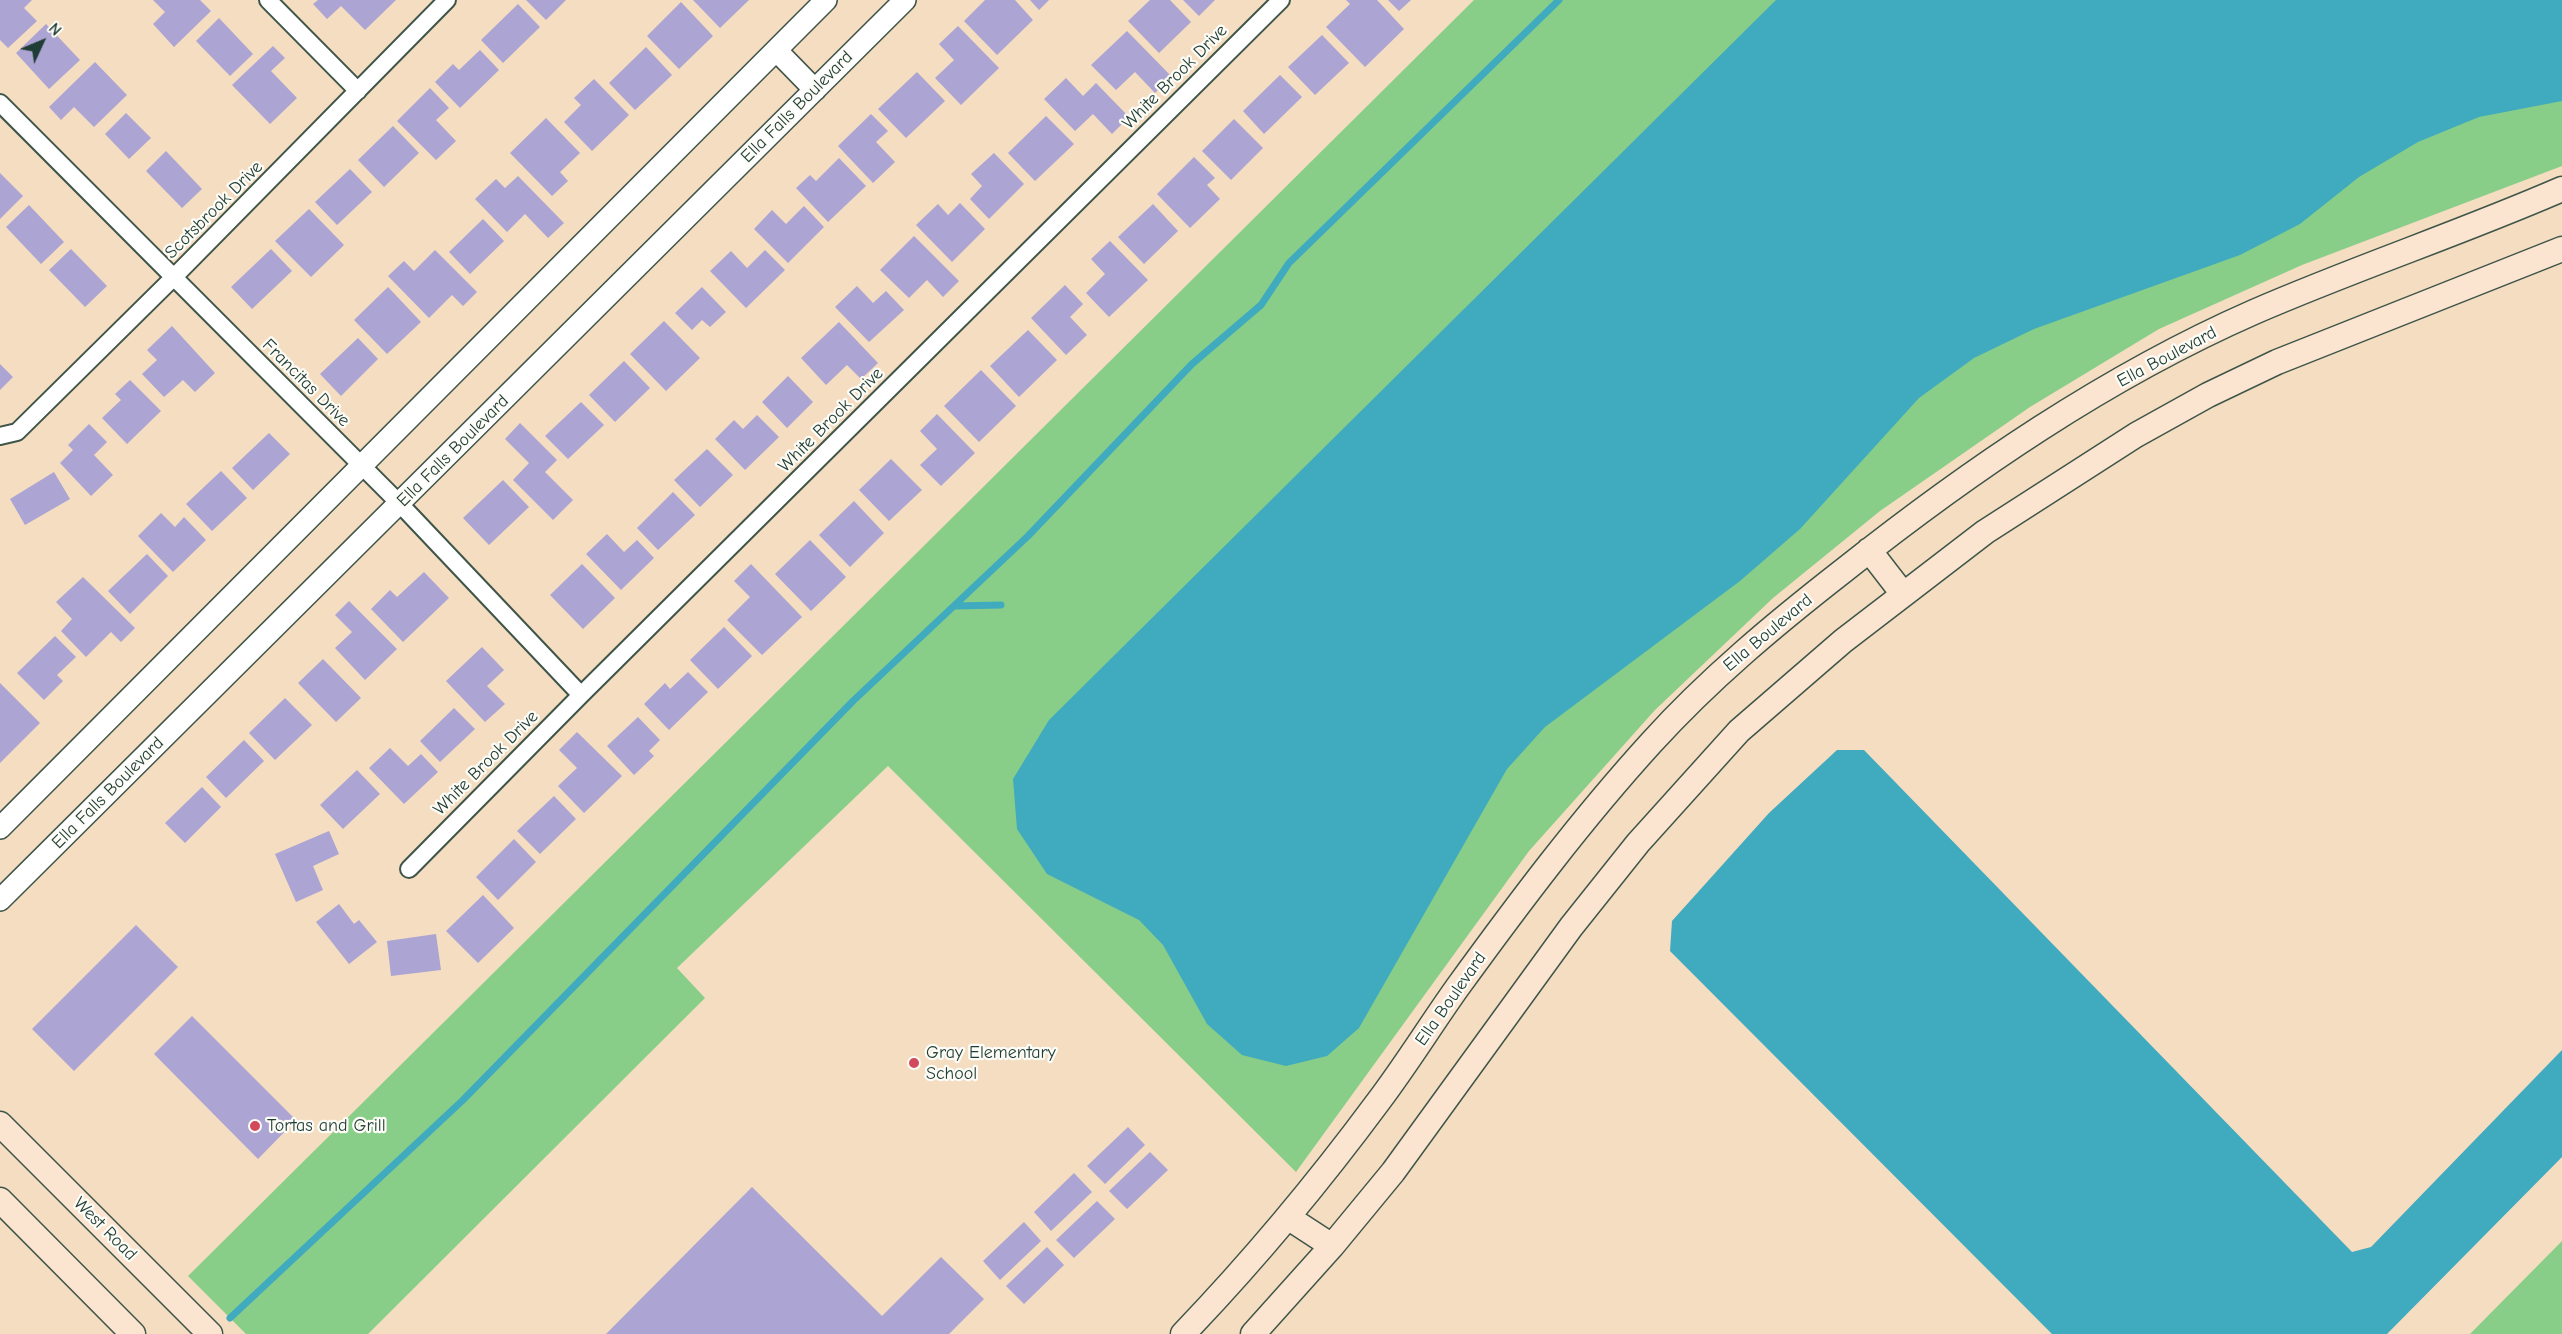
<!DOCTYPE html>
<style>
body{margin:0}
#map{position:relative;width:2562px;height:1334px;overflow:hidden;background:#f4ddc0;font-family:"Comic Neue",sans-serif}
canvas{display:block}
.north{position:absolute;left:12px;top:12px;width:60px;height:60px;-webkit-text-stroke:4px #fdfcf7;paint-order:stroke;rotate:46deg;font-size:16px;font-weight:700;line-height:24px;text-align:center;color:#1f3d34}
.north::after{content:'';display:block;margin:auto;width:21px;height:27px;background:#1f3d34;clip-path:polygon(50% 0,100% 100%,50% 72%,0 100%)}
</style>
<div id="map">
<canvas width="2562" height="1334"></canvas>
<div class="north">N</div>
</div>
<script>
const c = document.querySelector('canvas').getContext('2d');
c.lineJoin = 'round';
function fill(path, color) { c.fillStyle = color; c.fill(path, 'evenodd'); }
function stroke(path, color, width, dash) { c.strokeStyle = color; c.lineWidth = width; c.lineCap = dash ? 'butt' : 'round'; c.setLineDash(dash || []); c.stroke(path); }
function write(font, color, halo, rows, align = 'center') {
  c.font = font + ' "Comic Neue",sans-serif'; c.lineWidth = 4.5; c.setLineDash([]); c.textBaseline = 'middle'; c.strokeStyle = halo; c.fillStyle = color; for (const [text, x, y, turn = 0] of rows) {
    c.save(); c.translate(x, y); c.rotate((+turn || 0) * Math.PI / 180); c.textAlign = isNaN(turn) ? turn : align; if (halo) c.strokeText(text, 0, 0); c.fillText(text, 0, 0); c.restore();
  }
}
fill(new Path2D(`
 M1474 0H2562V166L2302 265 2159 329 2030 407 1880 511 1773 598 1655 710 1529 851 1296 1172 888 766 677 968 705 998 368 1334H246L188 1276Z
 M2562 1241V1334H2470Z`), '#88ce89');
fill(new Path2D(`
 M1776 0H2562V101L2479 117 2418 142 2359 177 2300 224 2240 255 2034 329 1974 358 1919 398 1800 529 1740 581 1545 727 1507 769 1359 1028 1327 1056 1286 1066 1242 1055 1207 1024 1163 945 1139 920 1047 874 1017 829 1013 779 1049 720Z
 M1837 750H1864L2352 1252 2371 1247 2562 1050V1157L2387 1334H2052L1670 951 1672 921 1769 813Z`), '#40aabf');
stroke(new Path2D(`
 M954 606 1001 605
 M230 1318 463 1100 853 701 1028 536 1192 364 1261 305 1289 263 1559 0`), '#40aabf', 7);
fill(new Path2D(`
 M0 0H32L24 8 37 21 8 48 0 40Z
 M153 0H200L211 11 174 47 153 24 165 12Z
 M318 0H396L365 30 341 6 327 19 313 4Z
 M526 0H566L546 20Z
 M693 0H749L720 28Z
 M985 0H1015L1033 20 997 55 964 21Z
 M1030 0H1049L1039 10Z
 M1150 0H1170L1191 22 1159 53 1128 21Z
 M1183 0H1215L1199 16Z
 M1346 0H1377L1404 29 1365 67 1326 27 1350 4Z
 M1388 0H1411L1399 11Z
 M681 2 713 36 679 69 647 36Z
 M518 4 540 27 503 63 481 40Z
 M219 18 253 54 230 76 196 41Z
 M46 24 80 60 49 89 16 53Z
 M958 26 999 68 961 105 935 78 954 60 939 44Z
 M1127 31 1172 77 1155 93 1135 72 1116 90 1091 65Z
 M1322 35 1349 63 1315 95 1288 67Z
 M273 46 285 58 271 71 297 98 270 124 232 85Z
 M646 47 672 75 635 110 609 83Z
 M480 50 499 70 460 108 435 82 453 64 459 70Z
 M95 62 127 95 94 127 74 107 61 120 49 107Z
 M917 72 945 101 906 138 878 109Z
 M1280 75 1302 97 1264 134 1243 111Z
 M1066 78 1083 96 1096 83 1129 117 1112 134 1093 114 1075 131 1044 99Z
 M594 79 629 115 592 151 564 122 581 105 574 98Z
 M430 88 449 108 436 120 456 141 436 160 397 121Z
 M126 113 151 138 129 159 105 134Z
 M871 114 888 131 876 142 895 162 873 183 838 146Z
 M1046 116 1074 144 1035 181 1008 153Z
 M546 118 580 153 560 172 568 181 552 196 510 153Z
 M1234 119 1263 148 1231 180 1202 151Z
 M393 126 419 153 384 187 358 160Z
 M166 151 202 189 182 208 146 171Z
 M994 153 1024 184 989 219 970 199 982 186 971 174Z
 M1194 157 1215 178 1207 185 1220 199 1190 228 1157 194Z
 M839 158 866 186 828 222 796 188 810 175 816 181Z
 M350 169 372 192 337 225 315 202Z
 M0 173 23 196 0 219Z
 M518 176 564 223 548 238 525 214 507 232 475 199 496 179 505 188Z
 M960 203 985 229 952 262 916 225 938 204 948 215Z
 M1153 204 1178 231 1144 264 1118 237Z
 M29 205 64 242 41 264 6 227Z
 M804 206 824 227 788 263 754 229 772 210 786 224Z
 M309 209 344 245 311 277 275 241Z
 M483 219 504 241 470 274 449 252Z
 M914 236 959 281 943 297 927 280 909 298 880 270Z
 M1110 241 1148 280 1109 317 1086 293 1105 274 1091 259Z
 M71 249 107 286 85 307 49 270Z
 M271 249 292 271 252 309 231 287Z
 M435 250 477 292 463 306 452 295 429 318 388 276 404 261 414 271Z
 M765 250 785 270 746 308 710 271 731 251 747 268Z
 M1065 285 1083 304 1070 317 1087 335 1066 355 1031 318Z
 M857 286 873 303 886 291 904 310 869 342 835 307Z
 M388 287 421 322 387 354 354 320Z
 M702 287 726 312 710 327 702 320 692 330 675 313Z
 M664 321 700 358 666 391 630 354Z
 M839 322 878 363 861 379 847 365 826 385 801 358Z
 M172 326 215 373 195 392 183 380 164 397 142 374 157 360 147 350Z
 M1028 330 1057 360 1019 397 990 366Z
 M358 338 378 359 341 396 320 374Z
 M624 361 650 388 615 422 589 395Z
 M0 364 13 377 0 390Z
 M981 370 1016 406 979 442 944 406Z
 M788 376 813 402 787 428 762 402Z
 M130 380 161 411 127 444 102 418 121 400 115 394Z
 M581 402 604 425 568 459 545 436Z
 M937 414 975 453 941 486 920 465 937 449 920 431Z
 M757 415 779 437 745 470 715 439 734 420 743 429Z
 M520 423 557 460 545 472 573 500 553 520 513 480 529 463 505 439Z
 M89 424 107 442 94 455 113 475 91 496 60 463 73 450 68 445Z
 M269 433 290 454 253 490 232 468Z
 M707 449 733 475 700 507 674 480Z
 M891 459 922 490 889 521 859 490Z
 M221 471 247 498 212 531 186 504Z
 M54 472 70 499 25 525 10 499Z
 M503 480 529 507 489 545 463 518Z
 M673 492 695 515 658 550 637 528Z
 M854 501 884 533 850 567 819 535Z
 M161 513 175 527 184 517 206 540 173 572 138 536Z
 M607 534 624 552 637 540 654 558 621 590 586 554Z
 M810 540 846 577 811 611 775 574Z
 M147 554 168 576 130 614 108 591Z
 M582 564 615 598 583 629 550 595Z
 M751 564 802 617 762 655 727 620 750 597 734 581Z
 M424 572 449 598 403 642 371 609 390 590 397 597Z
 M83 577 135 628 121 642 111 632 86 657 61 631 72 619 56 602Z
 M349 601 397 649 365 680 335 648 352 632 335 615Z
 M724 627 752 656 718 689 690 660Z
 M55 636 76 657 57 675 63 681 44 700 17 673Z
 M482 647 504 670 487 686 505 704 485 722 446 681Z
 M323 659 361 698 336 722 298 683Z
 M688 672 708 692 669 730 644 704 665 683 670 689Z
 M0 683 40 723 0 763Z
 M285 698 312 725 275 760 249 733Z
 M454 708 475 729 440 762 420 741Z
 M638 717 660 740 649 751 654 756 634 775 607 746Z
 M577 732 622 776 584 813 558 786 577 768 559 750Z
 M244 740 264 761 226 798 206 777Z
 M390 748 408 766 421 754 438 772 404 804 369 768Z
 M357 770 380 794 343 829 320 805Z
 M202 787 221 807 185 843 165 823Z
 M554 796 576 819 540 854 517 831Z
 M329 831 339 854 313 866 323 890 296 902 275 854Z
 M514 839 536 862 498 900 476 877Z
 M483 895 514 928 478 963 446 931Z
 M339 904 354 924 359 920 377 942 349 964 316 922Z
 M136 925 178 967 74 1071 32 1029Z
 M436 934 441 970 391 976 387 941Z
 M192 1016 296 1120 258 1159 154 1054Z
 M1128 1127 1145 1145 1105 1184 1087 1166Z
 M1150 1152 1168 1170 1127 1209 1109 1191Z
 M1074 1173 1092 1192 1051 1231 1034 1212Z
 M752 1187 882 1316 941 1257 984 1299 949 1334H606Z
 M1097 1201 1115 1219 1074 1258 1056 1240Z
 M1024 1222 1041 1241 1000 1280 983 1261Z
 M1047 1247 1064 1265 1024 1304 1006 1286Z`), '#aca4d2');
const minor = new Path2D(`
 M268 0 358 91
 M0 103 400 504 581 695
 M0 436 17 432 173 278 447 0
 M409 869 581 695 1281 0`);
const tertiary = new Path2D(`
 M776 50 815 90
 M0 828 826 0
 M0 900 905 0`);
const secondary = new Path2D(`
 M1869 550 1903 594
 M0 1124 210 1334
 M0 1200 133 1334
 M1289 1218 1332 1246
 M1183 1334C1253 1261 1318 1183 1378 1102 1406 1065 1430 1026 1457 988 1518 904 1581 820 1651 743 1709 679 1775 624 1843 571 1969 471 2106 377 2254 312 2355 268 2461 233 2562 189
 M1253 1334 1332 1246 1393 1172 1571 927 1638 843 1739 731 1843 641 1985 532 2136 435 2208 395 2277 362 2562 249`);
stroke(minor, '#3f5549', 20);
stroke(tertiary, '#3f5549', 24);
stroke(secondary, '#3f5549', 27);
stroke(minor, '#fff', 16);
stroke(tertiary, '#fff', 21);
stroke(secondary, '#fce5d0', 24);
for (const [x, y, r, color] of [
 [914,1063,6,"#d1495b"],
 [255,1126,6,"#d1495b"]
]) { const dot = new Path2D(); dot.arc(x, y, r, 0, 2 * Math.PI); c.fillStyle = color; c.fill(dot); stroke(dot, '#fdfcf7', 2); }
write('18px', '#1f3d34', '#fdfcf7', [
 ["White Brook Drive",1175,77,-45],
 ["Ella Falls Boulevard",797,107,-45],
 ["Scotsbrook Drive",214,210,-45],
 ["Ella Boulevard",2167,357,-28],
 ["Francitas Drive",306,383,45],
 ["White Brook Drive",831,420,-45],
 ["Ella Falls Boulevard",453,451,-45],
 ["Ella Boulevard",1768,633,-40],
 ["White Brook Drive",486,763,-45],
 ["Ella Falls Boulevard",108,793,-45],
 ["Ella Boulevard",1451,999,-55],
 ["West Road",105,1229,45]
]);
write('18px', '#1f3d34', '#fdfcf7', [
 ["Gray Elementary",926,1053],
 ["School",926,1074],
 ["Tortas and Grill",267,1126]
], 'left');
</script>
